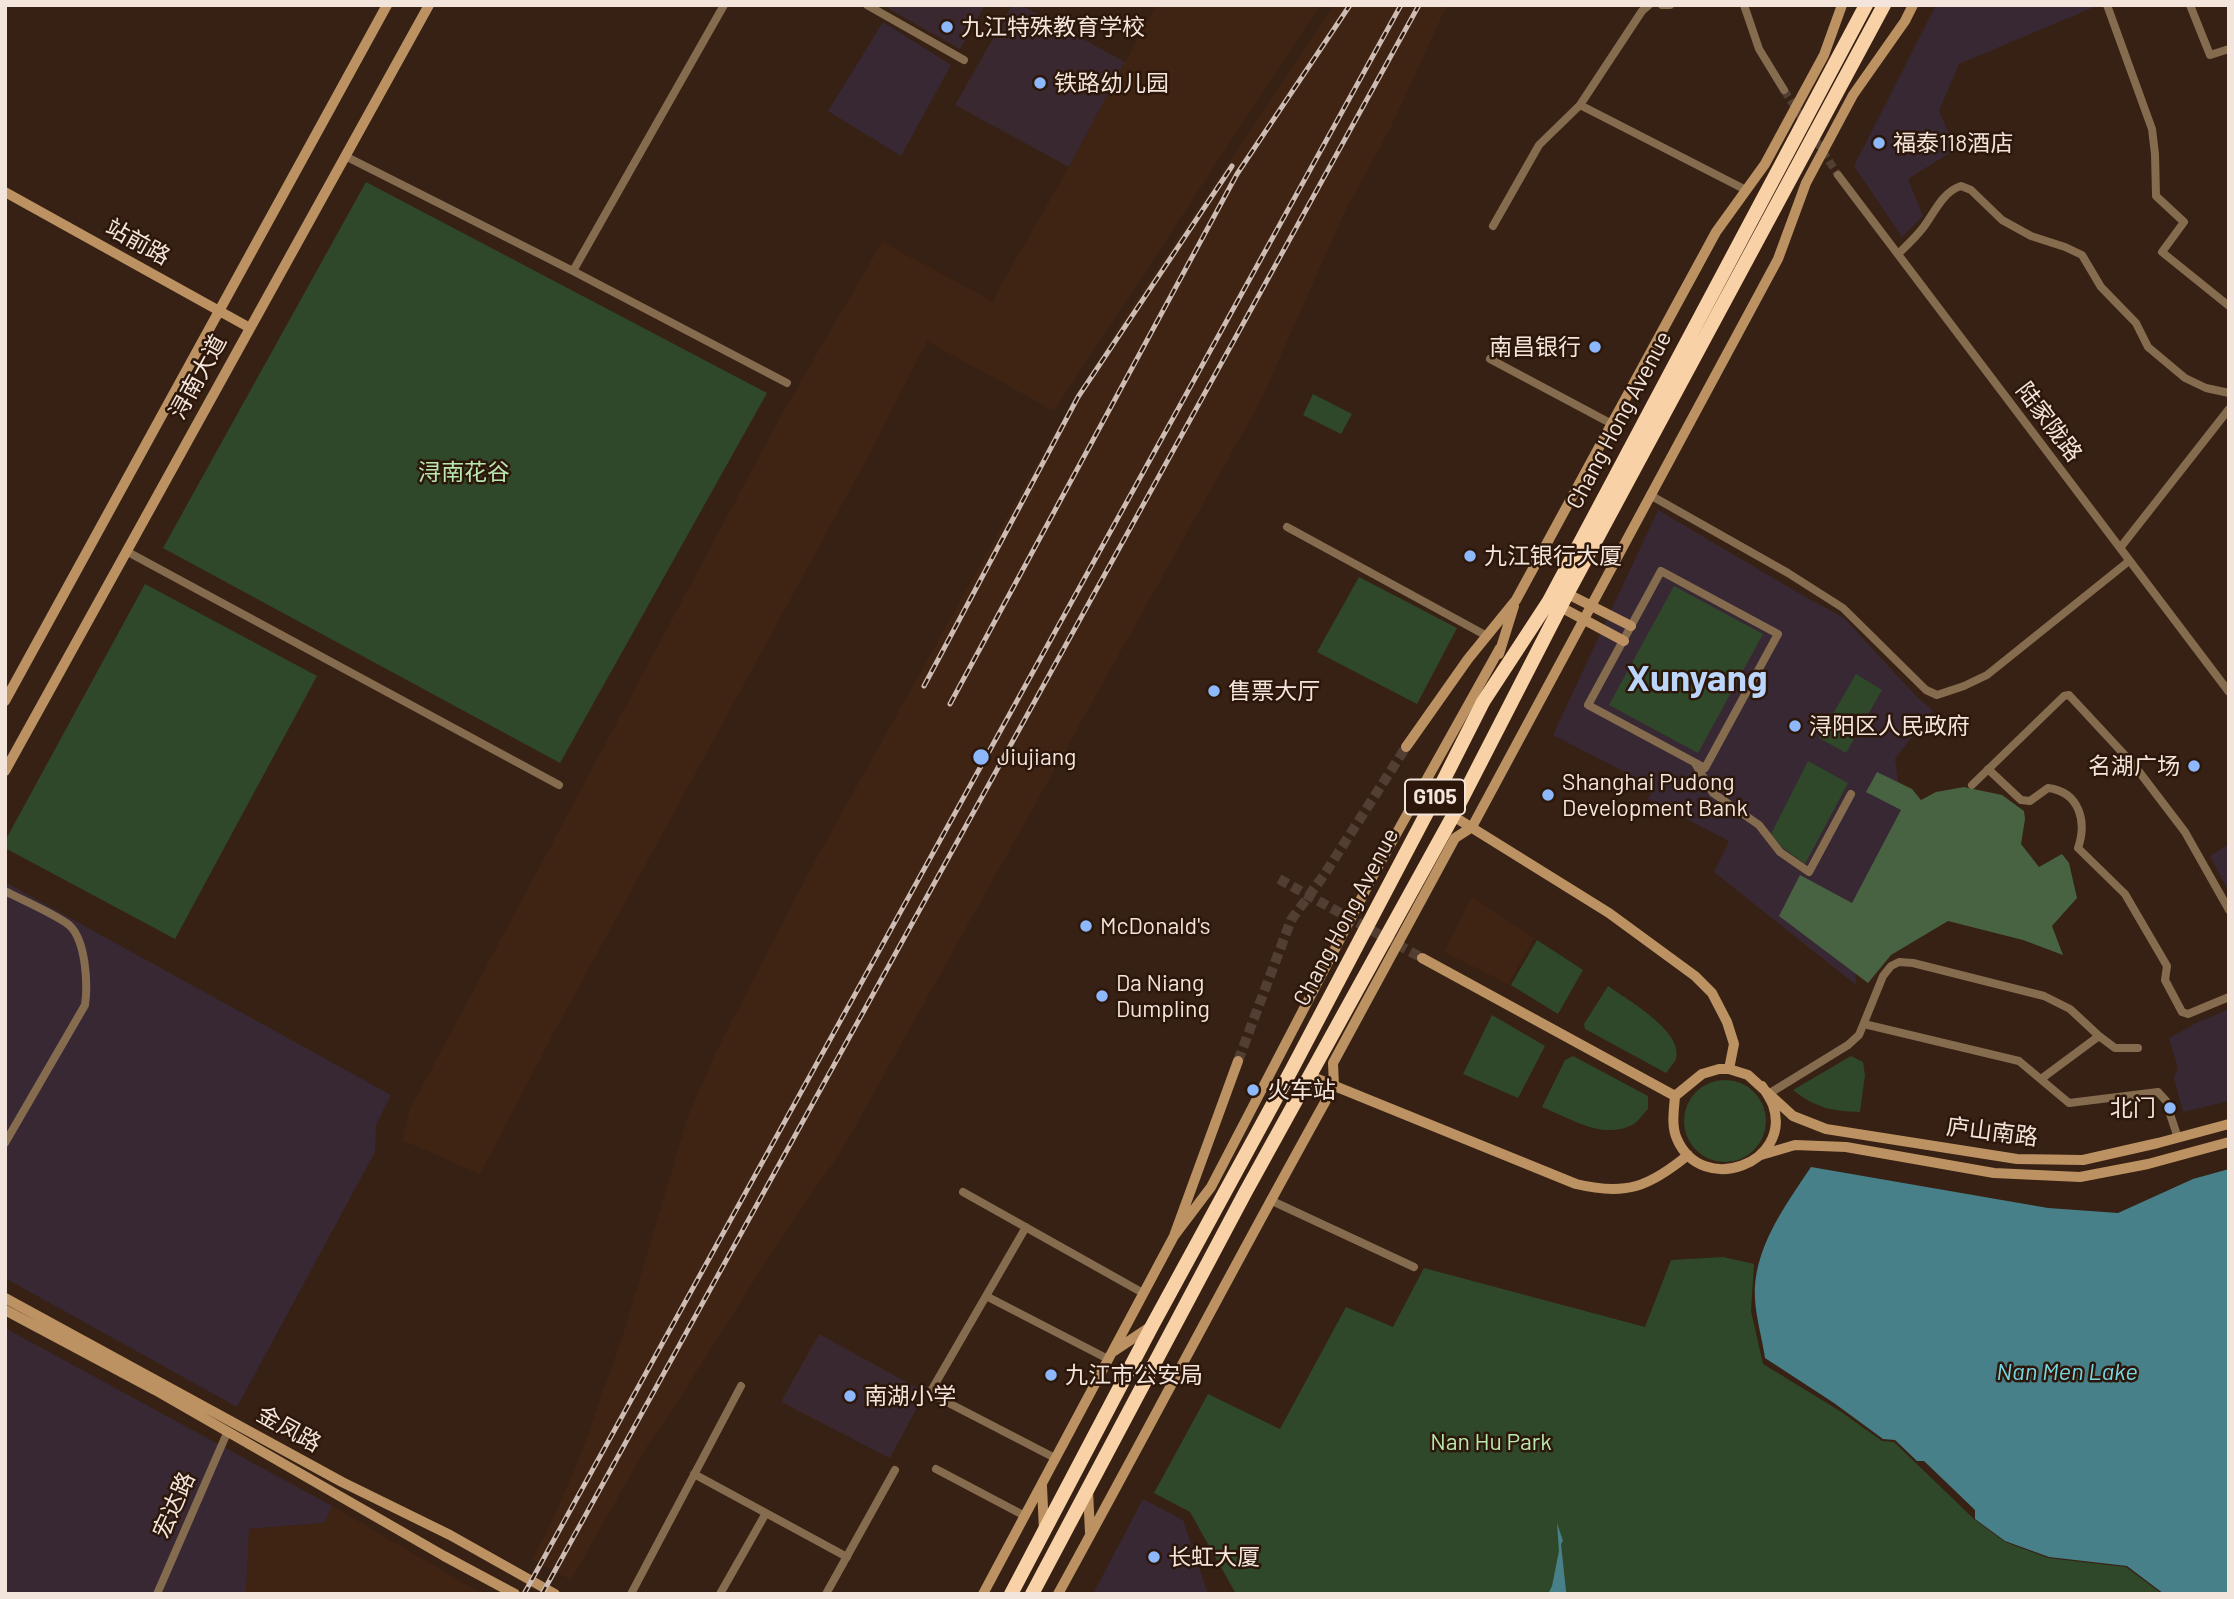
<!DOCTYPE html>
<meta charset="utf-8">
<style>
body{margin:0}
#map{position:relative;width:2234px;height:1599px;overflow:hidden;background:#362114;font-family:Barlow,sans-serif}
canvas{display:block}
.frame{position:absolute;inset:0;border:7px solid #f4e5dc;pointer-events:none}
</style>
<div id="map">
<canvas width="2234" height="1599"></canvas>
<div class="frame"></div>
</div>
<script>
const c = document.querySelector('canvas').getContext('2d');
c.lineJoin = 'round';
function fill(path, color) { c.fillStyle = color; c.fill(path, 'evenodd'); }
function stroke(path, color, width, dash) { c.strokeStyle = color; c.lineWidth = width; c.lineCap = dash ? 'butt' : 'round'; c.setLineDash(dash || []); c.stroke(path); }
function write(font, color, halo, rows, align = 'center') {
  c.font = font + ' Barlow,"Noto Sans SC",sans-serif'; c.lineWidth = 5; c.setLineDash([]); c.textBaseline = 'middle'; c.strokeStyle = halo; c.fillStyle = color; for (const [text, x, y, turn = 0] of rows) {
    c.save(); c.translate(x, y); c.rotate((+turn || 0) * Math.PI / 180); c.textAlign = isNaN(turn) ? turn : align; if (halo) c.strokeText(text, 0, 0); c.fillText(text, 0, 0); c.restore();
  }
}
fill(new Path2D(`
 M1936 5H2099L1959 64 1939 111 1956 149 1908 179 1923 216 1902 237 1854 166Z
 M883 22 951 65 901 156 828 111Z
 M1658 510 1802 595 1844 618 1918 698 1933 710 1895 759 1902 810 1852 904 1856 985 1714 872 1729 841 1648 799 1654 787 1553 735Z
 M2229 844V892L2210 856Z
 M5 882 391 1095 376 1125 375 1152 237 1407 5 1278Z
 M2229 1009V1101L2183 1112 2174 1078 2178 1068 2169 1038 2198 1022Z
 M5 1328 332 1506 325 1523 250 1529 246 1594H5Z
 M1143 1499 1183 1520 1208 1594H1093Z`), '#382834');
fill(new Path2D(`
 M1156 5H1320L1054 411 927 341 868 457 551 1038 480 1174 402 1140 410 1109 784 410 882 242 994 302 998 290 1069 167Z
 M1334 5H1447L1391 127 1345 211 1261 400 842 1150 779 1241 676 1404 647 1446 571 1580 532 1559 545 1536 580 1457 624 1332 688 1116 718 1048 810 870 1044 451 1118 327Z
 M1472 897 1534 938 1508 984 1444 952Z
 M332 1506 479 1592 478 1594H246L249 1529 325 1523Z`), '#402413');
fill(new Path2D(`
 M882 5H985L960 49Z
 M1012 5H1021L1125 62 1069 167 955 105Z
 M819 1334 919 1389 912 1403 918 1406 890 1458 781 1402Z`), '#3a2830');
fill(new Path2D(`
 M366 182 767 393 560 763 163 548Z
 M1313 394 1352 414 1341 434 1303 415Z
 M1359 577 1457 628 1417 704 1317 652Z
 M145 584 317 676 175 939 5 848V841Z
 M1674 586 1763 634 1698 753 1609 705Z
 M1856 674 1882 690 1846 753 1819 738Z
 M1808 761 1848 783 1805 864 1782 847 1771 834Z
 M1537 940 1583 970 1558 1014 1511 985Z
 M1608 986C1626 999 1684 1031 1676 1059 1674 1063 1669 1069 1666 1073L1585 1029 1584 1024Z
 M1492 1015 1545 1046 1518 1098 1463 1074Z
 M1573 1056 1648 1096V1109C1643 1114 1638 1122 1632 1125 1602 1140 1570 1118 1542 1107L1565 1060Z
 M1851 1056 1863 1062 1865 1075 1860 1112C1831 1111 1816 1108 1793 1090Z
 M1684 1121a41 41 0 1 1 82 0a41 41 0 1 1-82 0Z
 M1723 1257 1754 1264 1751 1311 1763 1364 1840 1411 1882 1441 1894 1442 1975 1520 2005 1542 2048 1558 2126 1567 2162 1594H1236L1190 1512 1154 1493 1208 1394 1280 1429 1346 1307 1393 1327 1424 1268 1645 1327 1671 1260Z`), '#2f4829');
fill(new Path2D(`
 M1877 772 1912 789 1921 800 1936 792 1964 787 2002 795 2024 811 2025 819 2021 844 2039 867 2062 854 2069 863 2077 898 2052 926 2063 955 2023 940 1948 921 1891 955 1868 983 1779 916 1800 875 1852 903 1901 810 1866 792Z`), '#486342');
fill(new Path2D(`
 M1811 1167 2048 1208 2118 1213 2193 1179 2229 1169V1594H2164L2127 1566 2049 1557 2005 1541 1975 1519V1510L1924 1461H1917L1895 1440 1883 1439 1834 1403 1765 1358C1762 1338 1756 1318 1755 1299 1752 1250 1785 1206 1811 1167Z
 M1557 1523 1563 1541 1561 1544 1566 1591 1568 1594H1548L1552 1586 1559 1551Z`), '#478088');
stroke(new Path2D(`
 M1784 90 1838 175`), '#523e32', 8, [8, 4]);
stroke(new Path2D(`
 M1279 879 1422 958
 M1238 1061 1291 920 1324 875 1406 747`), '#523e32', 10, [10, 5]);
stroke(new Path2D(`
 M867 5 964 60
 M1662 5H1670
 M1744 5 1759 49 1784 90
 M2107 5 2152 129 2155 154 2156 196 2184 222 2162 252 2229 306
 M2190 5 2210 55 2229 49
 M1580 105 1746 190
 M347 157 573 271 787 383
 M1838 175 2229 692
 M1493 226 1539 145 1580 105 1642 11 1649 5
 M1898 254C1906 246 1915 238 1922 229 1934 214 1942 192 1961 186L1971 190 2002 220 2031 236 2065 247 2082 255 2101 287 2136 323 2148 347 2185 378 2206 388 2229 393
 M573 271 724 5
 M1490 359 1612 424
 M1650 495 1788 573 1843 608 1926 690 1937 695 1964 686 1987 675 2129 561
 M1287 527 1487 636
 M2120 548 2229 409
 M126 551 559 785
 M1661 571 1778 634 1705 768 1588 705Z
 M1696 765 1713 793 1759 825 1780 852 1809 872 1851 794
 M1988 769 2021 800 2030 801 2048 788C2080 792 2087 822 2078 848L2125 894 2167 966 2165 980 2182 1012 2188 1014 2229 997
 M1972 785 2064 696 2069 695 2134 765 2185 832 2229 910
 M5 891C22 900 55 914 69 925 86 940 88 984 85 1005L5 1143
 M1864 1024 2019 1061 2069 1103 2158 1092 2167 1102
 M2099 1036 2115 1048H2138
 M1770 1093 1848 1045 1859 1035 1883 976 1891 966 1899 962 1913 963 2044 996 2070 1009 2099 1036 2041 1079
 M2170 1114 2178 1138
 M963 1192 1143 1293
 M1270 1200 1414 1267
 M1026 1227 931 1391 939 1398 1055 1458
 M986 1296 1108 1359
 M936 1469 1025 1516
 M694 1474 847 1557
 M157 1594 227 1433
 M631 1594 741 1386
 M720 1594 766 1513
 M826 1594 895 1470`), '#866c4e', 8);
stroke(new Path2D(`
 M5 192 250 328
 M1562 591 1631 626
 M1555 604 1624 641
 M1499 654 1514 606
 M5 701 387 5
 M1406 747 1468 659 1516 600 1716 232 1765 164 1824 55 1842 5
 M5 771 429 5
 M1453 816 1609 913 1695 976 1712 993 1727 1022 1734 1044 1729 1069
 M1422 958 1675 1096
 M1310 1076 1576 1184C1626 1196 1649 1187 1688 1155
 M1762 1086C1766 1092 1770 1098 1773 1105 1793 1163 1702 1197 1677 1139 1671 1126 1674 1110 1675 1096L1702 1074 1719 1069H1729L1748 1075 1793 1116 1826 1129 2017 1159 2083 1160 2158 1143 2229 1124
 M1761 1155 1795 1145 1846 1147 1994 1173 2080 1177 2148 1164 2229 1142
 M1174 1236 1211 1187 1375 872 1500 648
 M5 1298 342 1482 450 1535 555 1594
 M5 1310 155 1390 444 1556 515 1594
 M1114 1351 1150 1327
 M1042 1486 1044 1531
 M1088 1490 1090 1533
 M983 1594 1174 1236 1238 1061
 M1058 1594C1151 1425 1240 1254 1334 1086L1333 1063 1455 838 1472 827 1778 259 1806 183 1853 95 1905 21 1913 5`), '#bc9262', 10);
stroke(new Path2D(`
 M1011 1594 1152 1326 1292 1069 1431 805 1483 702 1549 601 1866 5
 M1032 1594 1245 1193 1453 816 1567 594 1884 5`), '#f9d1a6', 14);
const rail = new Path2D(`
 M924 686 1078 397 1232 166
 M950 704 1237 174 1350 5
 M524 1594 1401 5
 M542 1594 1419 5`);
stroke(rail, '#cdbcb3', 5);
stroke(rail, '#2c170a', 2.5, [8]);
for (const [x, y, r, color] of [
 [947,27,7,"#8db9fc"],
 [1040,83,7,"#8db9fc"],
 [1879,143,7,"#8db9fc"],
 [1595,347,7,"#8db9fc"],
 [1470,556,7,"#8db9fc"],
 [1214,691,7,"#8db9fc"],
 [1795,726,7,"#8db9fc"],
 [981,757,9,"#8db9fc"],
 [2194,766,7,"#8db9fc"],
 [1548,795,7,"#8db9fc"],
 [1086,926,7,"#8db9fc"],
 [1102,996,7,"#8db9fc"],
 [1253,1090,7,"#8db9fc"],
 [2170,1108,7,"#8db9fc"],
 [1051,1375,7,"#8db9fc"],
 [850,1396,7,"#8db9fc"],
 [1154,1557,7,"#8db9fc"]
]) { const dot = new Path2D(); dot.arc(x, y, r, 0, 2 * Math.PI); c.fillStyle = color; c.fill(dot); stroke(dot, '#2c170a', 2.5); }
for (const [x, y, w] of [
 [1435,797,60]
]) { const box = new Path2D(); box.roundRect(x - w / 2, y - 17.5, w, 35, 5); c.fillStyle = '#2c170a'; c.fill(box); stroke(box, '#f4e5dc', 2); }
write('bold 21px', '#f4e5dc', null, [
 ["G105",1435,797]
]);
write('23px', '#f4e5dc', '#2c170a', [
 ["九江特殊教育学校",961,27],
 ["铁路幼儿园",1054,83],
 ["福泰118酒店",1893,143],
 ["南昌银行",1581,347,"right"],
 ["九江银行大厦",1484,556],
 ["售票大厅",1228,691],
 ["浔阳区人民政府",1809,726],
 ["Jiujiang",997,757],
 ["名湖广场",2180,766,"right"],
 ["Shanghai Pudong",1562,782],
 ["Development Bank",1562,808],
 ["McDonald's",1100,926],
 ["Da Niang",1116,983],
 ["Dumpling",1116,1009],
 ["火车站",1267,1090],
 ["北门",2156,1108,"right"],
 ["九江市公安局",1065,1375],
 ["南湖小学",864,1396],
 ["长虹大厦",1168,1557]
], 'left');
write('23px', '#f4e5dc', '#2c170a', [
 ["站前路",138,242,29],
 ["浔南大道",198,377,-61],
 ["Chang Hong Avenue",1619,420,-62],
 ["陆家陇路",2049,422,53],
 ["Chang Hong Avenue",1346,917,-62],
 ["庐山南路",1992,1132,7],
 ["金凤路",289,1429,29],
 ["宏达路",174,1505,-66]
]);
write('23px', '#b9e8af', '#2c170a', [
 ["浔南花谷",464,472],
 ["Nan Hu Park",1491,1442]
]);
write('italic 24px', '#78d6e3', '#2c170a', [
 ["Nan Men Lake",2067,1372]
]);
write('bold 37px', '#bbd5fb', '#2c170a', [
 ["Xunyang",1697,679]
]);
</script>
